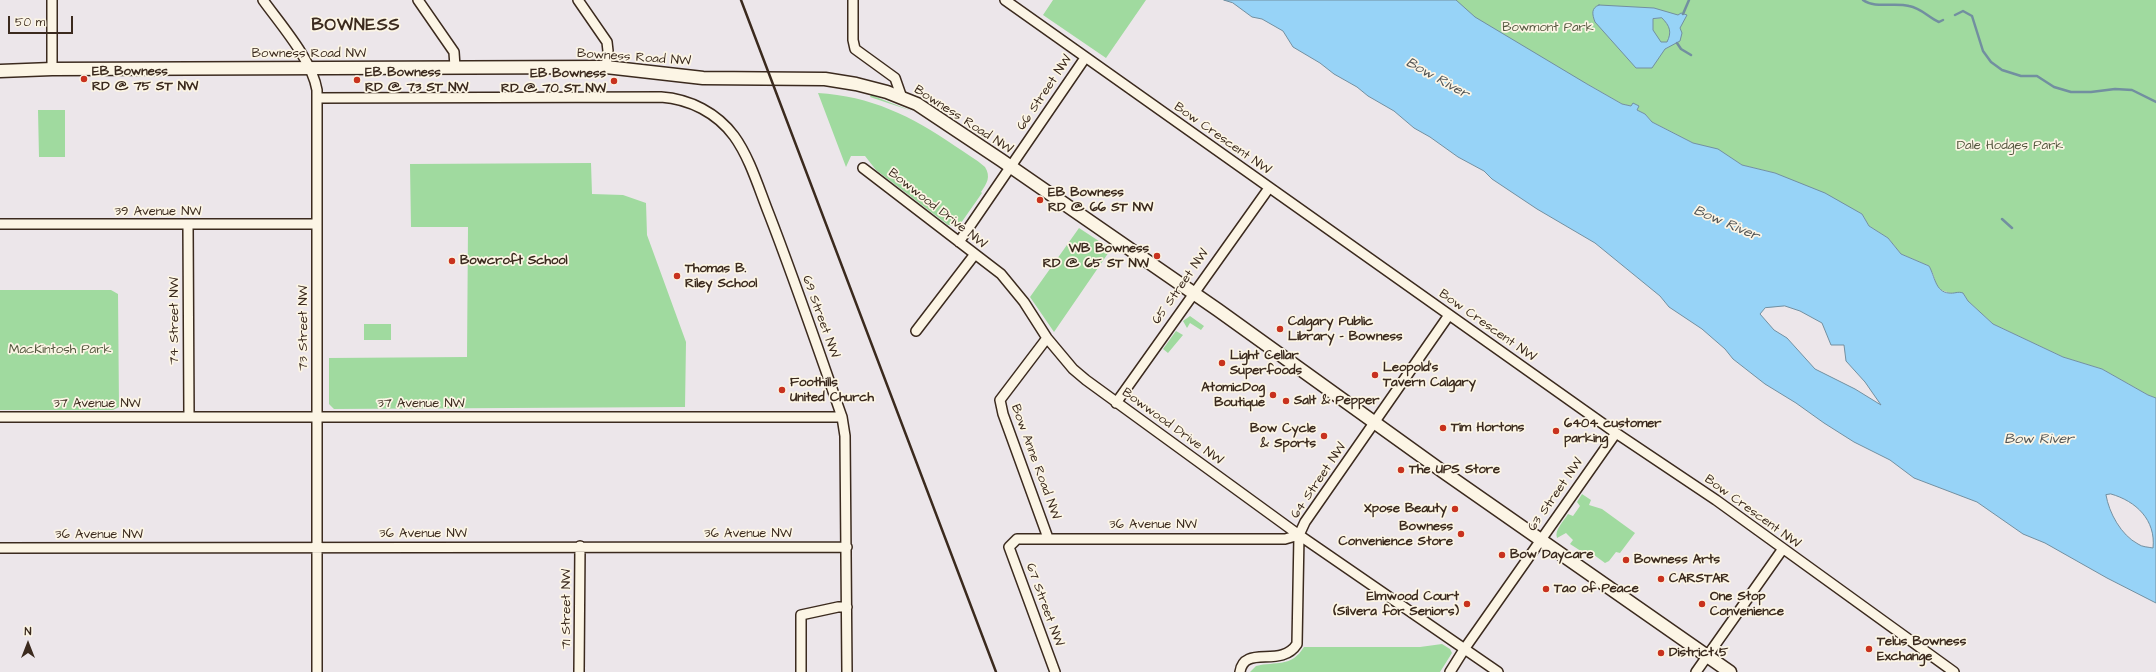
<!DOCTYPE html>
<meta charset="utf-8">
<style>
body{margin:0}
#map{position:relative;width:2156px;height:672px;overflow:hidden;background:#ece6ea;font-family:"Architects Daughter",sans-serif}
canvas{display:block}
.north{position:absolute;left:8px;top:624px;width:40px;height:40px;-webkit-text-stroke:3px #fcf5e5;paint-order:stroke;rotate:0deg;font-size:11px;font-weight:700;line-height:16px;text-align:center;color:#3b2a1e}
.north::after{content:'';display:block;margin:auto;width:14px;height:18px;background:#3b2a1e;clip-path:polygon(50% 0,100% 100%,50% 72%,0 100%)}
.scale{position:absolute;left:8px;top:16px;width:65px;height:18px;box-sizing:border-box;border:2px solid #3b2a1e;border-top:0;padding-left:5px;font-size:12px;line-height:14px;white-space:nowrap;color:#3b2a1e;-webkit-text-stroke:3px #fcf5e5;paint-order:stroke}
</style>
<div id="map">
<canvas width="2156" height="672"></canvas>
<div class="north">N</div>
<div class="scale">50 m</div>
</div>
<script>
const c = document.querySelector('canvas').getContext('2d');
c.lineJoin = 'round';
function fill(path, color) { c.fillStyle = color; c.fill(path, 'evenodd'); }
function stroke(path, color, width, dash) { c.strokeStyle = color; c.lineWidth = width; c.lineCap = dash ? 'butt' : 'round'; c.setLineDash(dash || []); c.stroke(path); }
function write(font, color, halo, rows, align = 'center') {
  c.font = font + ' "Architects Daughter",sans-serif'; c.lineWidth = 3.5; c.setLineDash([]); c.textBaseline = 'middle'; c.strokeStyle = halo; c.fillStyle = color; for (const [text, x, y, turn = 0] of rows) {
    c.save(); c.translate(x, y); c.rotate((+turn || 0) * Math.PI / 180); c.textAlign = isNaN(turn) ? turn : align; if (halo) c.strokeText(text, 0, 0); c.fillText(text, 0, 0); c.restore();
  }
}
fill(new Path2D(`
 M1053 0H1146L1106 58 1043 15Z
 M1365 0H2156V398L2148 395 2102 369 2063 357 1993 324 1968 301 1963 293H1950L1941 290 1937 287 1933 274 1929 266 1901 254 1888 238 1869 226 1862 214 1775 173 1742 165 1718 150 1693 143 1652 122 1645 114 1637 110 1638 106 1634 104 1631 106 1622 104 1587 84Z
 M818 93C870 96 912 116 955 146 965 153 976 159 985 167 991 177 987 183 981 192L982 193 961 223 956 226 948 225 876 170 865 156H851L846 167Z
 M871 95 912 111 870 97Z
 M38 110H65V157H39Z
 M591 163 592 194 623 195 646 203 647 235 686 342 685 407 334 409 329 404V358L467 357 468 227H411L410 164Z
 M1079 228 1111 249 1054 332 1030 297Z
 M0 290H111L118 294 119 407 113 410H0Z
 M1190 316 1204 326 1201 330 1190 323 1187 328 1183 321Z
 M364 324H391V340H364Z
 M1176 331 1183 335 1168 353 1163 349Z
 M1582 494 1591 500 1589 505 1602 509 1635 533 1620 553 1616 552 1609 561 1605 563 1590 552 1587 555 1570 544 1573 540 1566 533 1557 538C1554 530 1564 521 1568 514L1573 516 1580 506 1577 502Z
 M1442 644 1450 649 1452 653 1440 672H1250L1256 666C1276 661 1291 668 1304 647H1420Z`), '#a0da9f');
const water = new Path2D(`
 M1224 0H1456L1475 17 1587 84 1622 104 1631 106 1633 103 1639 106 1637 110 1645 114 1652 122 1693 143 1718 149 1742 165 1775 173 1825 193 1862 214 1869 226 1888 238 1901 254 1929 266C1935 276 1935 292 1949 293 1954 294 1958 291 1963 293L1968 301 1993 324 2063 357 2102 369 2148 395 2156 398V603L2107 578 2045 543 2023 534 1977 502 1914 478 1890 460 1854 442 1824 423 1796 403 1765 384 1733 359 1725 349 1702 329 1669 307 1660 296 1595 243 1537 209 1492 179 1484 171 1458 157 1430 137 1414 128 1394 111 1368 96 1357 87 1334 74 1320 63 1293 47 1283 31 1262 19 1252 17 1233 3ZM1785 306 1800 311 1822 323 1831 345H1844L1846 361 1865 382 1881 405 1855 389 1815 369 1787 338 1774 330 1760 314 1765 308ZM2111 494C2136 501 2156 520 2153 548 2148 547 2142 547 2138 544 2121 535 2109 513 2106 495Z
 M1599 5 1654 8 1678 15 1681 13 1687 15 1680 28 1682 33 1680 41 1665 49 1652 68H1636L1595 22C1592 14 1591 8 1599 5ZM1662 18C1670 26 1672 32 1667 42H1661L1653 30V19Z`);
fill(water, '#97d3f7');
stroke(water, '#728fa0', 1);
stroke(new Path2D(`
 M1863 0C1875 9 1894 2 1909 6 1921 8 1928 17 1939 22L1943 20
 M1683 14 1689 0
 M1955 15 1963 11 1972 16 1983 51 1991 62 2002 70 2021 76H2037L2054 87 2071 92H2091L2115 89 2132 90 2156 102
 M1677 43 1681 49 1691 55
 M2002 219 2012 228`), '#728fa0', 2.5);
const minor = new Path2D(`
 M263 0C281 25 312 60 317 90V672
 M418 0 454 52 455 67
 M578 0 607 42 608 51 606 67
 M853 0V40L855 49 895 78 902 98
 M1005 0 1616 433 1716 500 1954 672
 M52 69V0
 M317 98 661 97C690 99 717 113 734 136 750 158 759 189 769 214 795 281 818 349 842 417L845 436 847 672
 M863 168 1001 274 1024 302 1047 338 1073 369 1086 380 1299 535 1498 672
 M0 224H317
 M188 225 189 417
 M959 242 1085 58
 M916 331 975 254
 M1047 338 1000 400 1003 414 1048 538
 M1116 403 1269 188
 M0 417H842
 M0 548 847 547
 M579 672 580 546
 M801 672V615L838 607H847
 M1055 672 1009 547 1017 539H1285L1299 535
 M1240 672C1244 644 1281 669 1297 644L1299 535 1305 522 1449 315
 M1450 672 1465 648 1616 433
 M1696 672 1782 550`);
const tertiary = new Path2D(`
 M0 71 52 69 606 67 703 78 825 79 856 84 887 92 917 104 1001 160 1218 310 1442 471 1730 672`);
stroke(minor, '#3b2a1e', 12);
stroke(tertiary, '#3b2a1e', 15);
stroke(minor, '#fcf5e5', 9);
stroke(tertiary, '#fcf5e5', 12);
stroke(new Path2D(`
 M741 0 996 672`), '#3b2a1e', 2.5);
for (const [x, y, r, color] of [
 [84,79,4,"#c8321e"],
 [357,80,4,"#c8321e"],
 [614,81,4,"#c8321e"],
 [1040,200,4,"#c8321e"],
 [1157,256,4,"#c8321e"],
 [452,261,4,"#c8321e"],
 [677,276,4,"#c8321e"],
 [1280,329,4,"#c8321e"],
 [1222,363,4,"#c8321e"],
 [1375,375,4,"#c8321e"],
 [782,390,4,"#c8321e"],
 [1273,395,4,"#c8321e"],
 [1286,401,4,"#c8321e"],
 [1443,428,4,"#c8321e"],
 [1556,431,4,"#c8321e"],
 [1324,436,4,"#c8321e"],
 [1401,470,4,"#c8321e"],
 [1455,509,4,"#c8321e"],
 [1461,534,4,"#c8321e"],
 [1502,555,4,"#c8321e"],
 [1626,560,4,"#c8321e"],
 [1661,579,4,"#c8321e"],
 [1546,589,4,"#c8321e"],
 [1467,604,4,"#c8321e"],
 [1702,604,4,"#c8321e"],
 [1869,649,4,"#c8321e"],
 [1661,653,4,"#c8321e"]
]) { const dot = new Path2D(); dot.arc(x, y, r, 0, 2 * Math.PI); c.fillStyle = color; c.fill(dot); stroke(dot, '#fcf5e5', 1.5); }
write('13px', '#54563e', '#fcf5e5', [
 ["Bowmont Park",1548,28],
 ["Dale Hodges Park",2010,146],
 ["MacKintosh Park",60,350]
]);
write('13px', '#3b2a1e', '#fcf5e5', [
 ["Bowness Road NW",309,54],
 ["Bowness Road NW",634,58,4],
 ["66 Street NW",1045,93,-56],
 ["Bowness Road NW",963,120,33],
 ["Bow Crescent NW",1222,139,35],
 ["Bowwood Drive NW",937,209,38],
 ["39 Avenue NW",158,212],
 ["65 Street NW",1181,287,-55],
 ["69 Street NW",820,317,70],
 ["74 Street NW",175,321,-90],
 ["Bow Crescent NW",1487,326,35],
 ["73 Street NW",304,328,-90],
 ["37 Avenue NW",97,404],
 ["37 Avenue NW",421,404],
 ["Bowwood Drive NW",1172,427,36],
 ["Bow Anne Road NW",1035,462,70],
 ["64 Street NW",1319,481,-56],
 ["63 Street NW",1556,495,-55],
 ["Bow Crescent NW",1752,512,36],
 ["36 Avenue NW",1153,525],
 ["36 Avenue NW",423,534],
 ["36 Avenue NW",748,534],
 ["36 Avenue NW",99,535],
 ["67 Street NW",1044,605,70],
 ["71 Street NW",567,609,-90]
]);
write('bold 13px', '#3b2a1e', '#fcf5e5', [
 ["EB Bowness",92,72],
 ["RD @ 75 ST NW",92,87],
 ["EB Bowness",365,73],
 ["RD @ 73 ST NW",365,88],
 ["EB Bowness",606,74,"right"],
 ["RD @ 70 ST NW",606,89,"right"],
 ["EB Bowness",1048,193],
 ["RD @ 66 ST NW",1048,208],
 ["WB Bowness",1149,249,"right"],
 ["RD @ 65 ST NW",1149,264,"right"],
 ["Bowcroft School",460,261],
 ["Thomas B.",685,269],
 ["Riley School",685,284],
 ["Calgary Public",1288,322],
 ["Library - Bowness",1288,337],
 ["Light Cellar",1230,356],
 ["Superfoods",1230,371],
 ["Leopold’s",1383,368],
 ["Tavern Calgary",1383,383],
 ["Foothills",790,383],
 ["United Church",790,398],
 ["AtomicDog",1265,388,"right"],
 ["Boutique",1265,403,"right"],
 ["Salt & Pepper",1294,401],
 ["6404 customer",1564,424],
 ["parking",1564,439],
 ["Tim Hortons",1451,428],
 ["Bow Cycle",1316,429,"right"],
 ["& Sports",1316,444,"right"],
 ["The UPS Store",1409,470],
 ["Xpose Beauty",1447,509,"right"],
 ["Bowness",1453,527,"right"],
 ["Convenience Store",1453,542,"right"],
 ["Bow Daycare",1510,555],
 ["Bowness Arts",1634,560],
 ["CARSTAR",1669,579],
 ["Tao of Peace",1554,589],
 ["Elmwood Court",1459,597,"right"],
 ["(Silvera for Seniors)",1459,612,"right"],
 ["One Stop",1710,597],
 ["Convenience",1710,612],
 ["Telus Bowness",1877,642],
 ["Exchange",1877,657],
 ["District 5",1669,653]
], 'left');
write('italic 14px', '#525454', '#fcf5e5', [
 ["Bow River",1437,79,29],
 ["Bow River",1726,224,23],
 ["Bow River",2039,440]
]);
c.letterSpacing = '1px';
write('bold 17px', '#3b2a1e', '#fcf5e5', [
 ["BOWNESS",356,26]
]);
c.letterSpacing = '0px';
</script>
